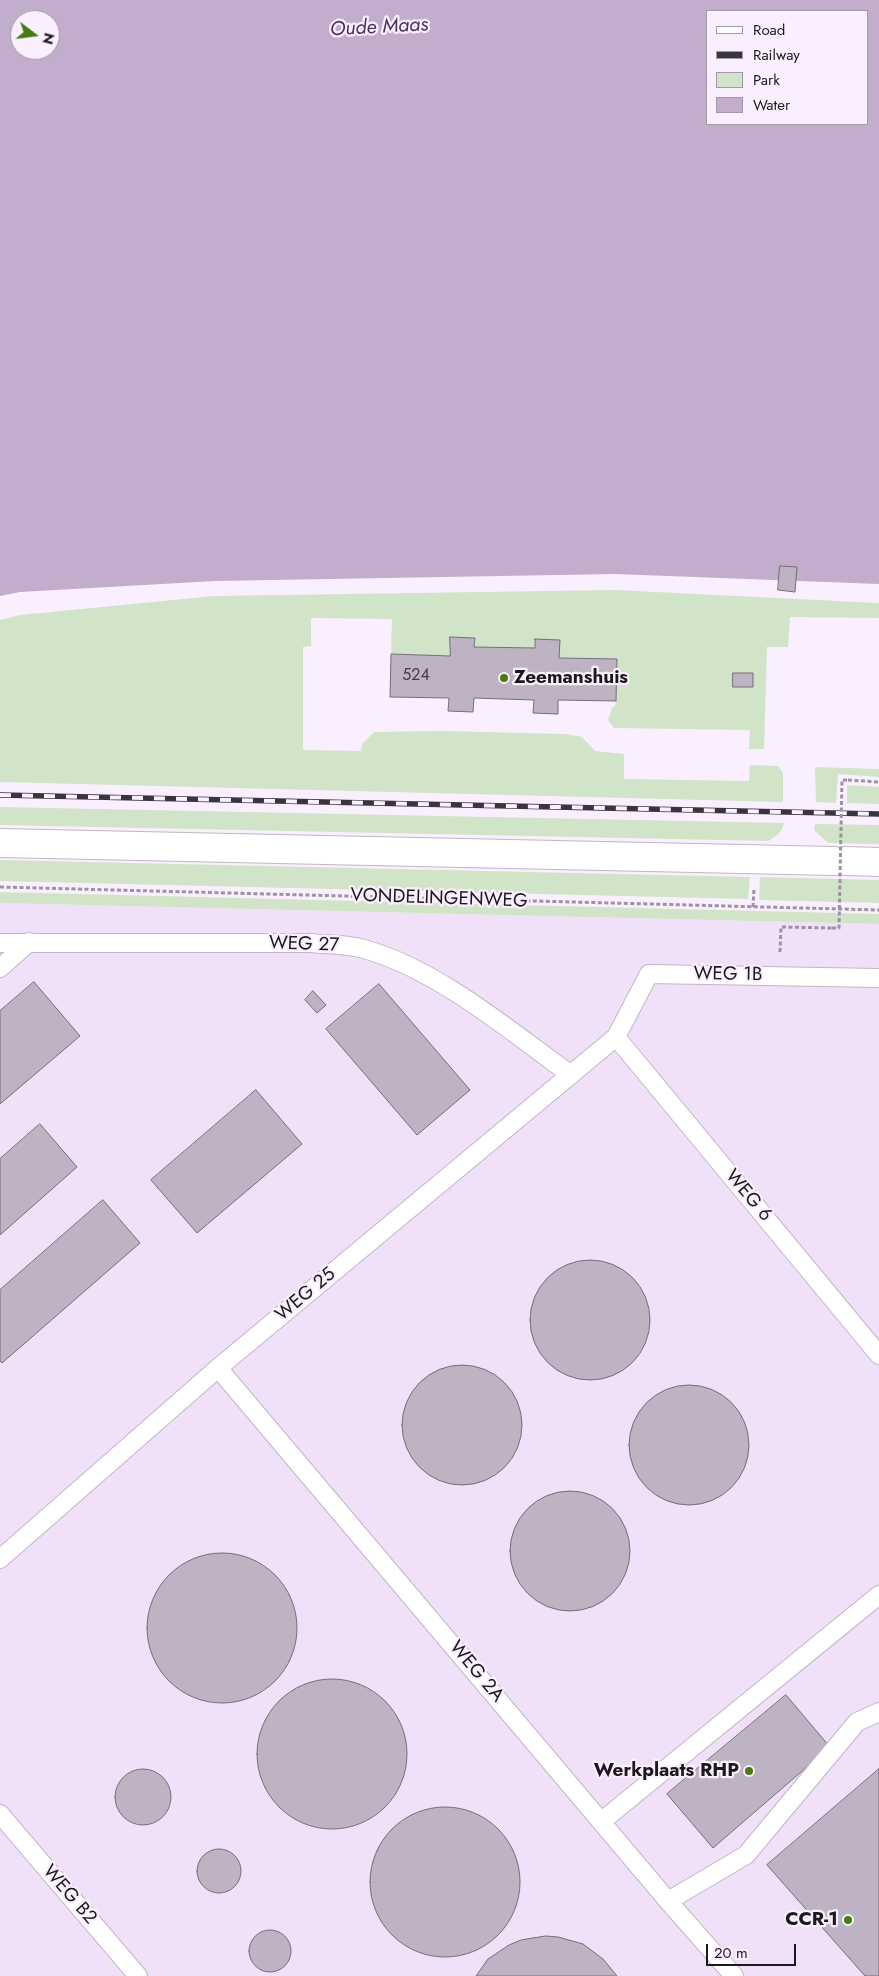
<!DOCTYPE html>
<style>
body{margin:0}
#map{position:relative;width:879px;height:1976px;overflow:hidden;background:#faefff;font-family:Jost,sans-serif}
canvas{display:block}
.legend{position:absolute;left:706px;top:10px;width:162px;height:115px;box-sizing:border-box;background:#faefff;border:1px solid #a199a5;margin:0;padding:6px 9px;list-style:none;font-size:15px;color:#1c181d}
.legend li{display:flex;align-items:center;gap:10px;height:25px}
.legend b{width:25px;border:1px solid #a199a5}
.north{position:absolute;left:10px;top:10px;width:50px;height:50px;box-sizing:border-box;background:#faefff;border:1px solid #a199a5;border-radius:50%;rotate:105deg;font-size:14px;font-weight:700;line-height:20px;text-align:center;color:#1c181d}
.north::after{content:'';display:block;margin:auto;width:18px;height:22px;background:#467b0d;clip-path:polygon(50% 0,100% 100%,50% 72%,0 100%)}
.scale{position:absolute;left:706px;top:1944px;width:90px;height:22px;box-sizing:border-box;border:2px solid #1c181d;border-top:0;padding-left:6px;font-size:15px;line-height:18px;white-space:nowrap;color:#1c181d;-webkit-text-stroke:4px #faefff;paint-order:stroke}
</style>
<div id="map">
<canvas width="879" height="1976"></canvas>
<ul class="legend">
<li><b style="height:6px;background:#fff"></b>Road</li>
<li><b style="height:6px;background:#3a353c"></b>Railway</li>
<li><b style="height:14px;background:#d2e4c7"></b>Park</li>
<li><b style="height:14px;background:#c3adcd"></b>Water</li>
</ul>
<div class="north">N</div>
<div class="scale">20 m</div>
</div>
<script>
const c = document.querySelector('canvas').getContext('2d');
c.lineJoin = 'round';
function fill(path, color) { c.fillStyle = color; c.fill(path, 'evenodd'); }
function stroke(path, color, width, dash) { c.strokeStyle = color; c.lineWidth = width; c.lineCap = dash ? 'butt' : 'round'; c.setLineDash(dash || []); c.stroke(path); }
function write(font, color, halo, rows, align = 'center') {
  c.font = font + ' Jost,sans-serif'; c.lineWidth = 4.5; c.setLineDash([]); c.textBaseline = 'middle'; c.strokeStyle = halo; c.fillStyle = color; for (const [text, x, y, turn = 0] of rows) {
    c.save(); c.translate(x, y); c.rotate((+turn || 0) * Math.PI / 180); c.textAlign = isNaN(turn) ? turn : align; if (halo) c.strokeText(text, 0, 0); c.fillText(text, 0, 0); c.restore();
  }
}
fill(new Path2D(`
 M0 903 879 924V1976H0Z`), '#f0e1f8');
fill(new Path2D(`
 M615 590 879 603V618L790 617 788 647H767L764 749H749L750 730 614 728 608 720 612 708 615 706 616 701 617 659 559 658V640L534 639 535 648 474 647 475 638 451 637 450 656 391 654 392 619 311 618V646L303 647V750L361 751 362 744 374 732 442 731 566 734 582 737 595 751 624 754V779L749 781 750 765 778 766 783 773V802L0 782V620L20 615 214 596Z
 M815 767 879 769V777L838 774 836 803 816 802Z
 M847 785 879 787V804L847 803Z
 M0 807 784 823C783 832 775 837 768 841L0 825Z
 M815 824 879 825V844L828 843 814 830Z
 M0 860 750 877 748 899 0 881Z
 M760 877 879 880V903L759 900Z
 M0 892 879 914V924L0 903Z`), '#d2e4c7');
fill(new Path2D(`
 M0 0H879V584L615 574 215 581 20 592 0 596ZM708 11H868V124H708ZM20 20H50V50H20Z`), '#c3adcd');
const building = new Path2D(`
 M780 566 797 567 795 592 778 590Z
 M450 637 475 638 474 647 535 648V640L534 639 560 640 559 658 617 659 616 701 558 700V714L533 713 534 700 474 698 473 712 448 711 449 698 390 697 391 654 450 656Z
 M733 673H753V687H733Z
 M34 982 80 1036 0 1104V1011Z
 M379 984 470 1090 417 1135 326 1029Z
 M313 991 326 1005 317 1013 305 1000Z
 M256 1090 302 1144 197 1233 151 1180Z
 M40 1124 77 1167 0 1235V1159Z
 M103 1200 140 1243 2 1363 0 1361V1290Z
 M530 1320a60 60 0 1 1 120 0a60 60 0 1 1-120 0Z
 M402 1425a60 60 0 1 1 120 0a60 60 0 1 1-120 0Z
 M629 1445a60 60 0 1 1 120 0a60 60 0 1 1-120 0Z
 M510 1551a60 60 0 1 1 120 0a60 60 0 1 1-120 0Z
 M147 1628a75 75 0 1 1 150 0a75 75 0 1 1-150 0Z
 M257 1754a75 75 0 1 1 150 0a75 75 0 1 1-150 0Z
 M786 1695 830 1747 713 1848 667 1794Z
 M879 1769V1976H865L767 1865Z
 M115 1797a28 28 0 1 1 56 0a28 28 0 1 1-56 0Z
 M370 1882a75 75 0 1 1 150 0a75 75 0 1 1-150 0Z
 M197 1871a22 22 0 1 1 44 0a22 22 0 1 1-44 0Z
 M249 1951a21 21 0 1 1 42 0a21 21 0 1 1-42 0Z
 M546 1936 558 1937 583 1944 603 1959 617 1976H476L488 1959 509 1945 521 1940Z`);
fill(building, '#bdb3c2');
stroke(building, '#766c7a', 1);
const service = new Path2D(`
 M0 943H311C328 945 347 944 364 949 437 969 510 1031 571 1075
 M0 968 29 942
 M616 1037 879 1355
 M218 1368 668 1901 734 1976
 M0 1559 218 1368 616 1037 649 974 879 978
 M0 1814 138 1976
 M602 1821 879 1595
 M668 1901 746 1855 857 1722 879 1712`);
const minor = new Path2D(`
 M0 843 834 861
 M846 861 879 862`);
stroke(service, '#c1b6c6', 20);
stroke(minor, '#c1b6c6', 30);
stroke(new Path2D(`
 M848 780 879 782
 M0 887 879 910
 M753 907 754 889
 M780 952 781 927 832 928`), '#9b939f', 3, [4, 2.5]);
stroke(service, '#fff', 18);
stroke(minor, '#fff', 28);
const rail = new Path2D(`
 M0 795 879 814`);
stroke(rail, '#3a353c', 5.5);
stroke(rail, '#faefff', 4, [11]);
stroke(new Path2D(`
 M832 928H839L842 780H848`), '#9b939f', 3, [4, 2.5]);
for (const [x, y, r, color] of [
 [504,678,5,"#467b0d"],
 [749,1771,5,"#467b0d"],
 [848,1920,5,"#467b0d"]
]) { const dot = new Path2D(); dot.arc(x, y, r, 0, 2 * Math.PI); c.fillStyle = color; c.fill(dot); stroke(dot, '#faefff', 2); }
write('16px', '#443f46', null, [
 ["524",416,676]
]);
write('bold 19px', '#1c181d', '#faefff', [
 ["Zeemanshuis",514,678,"left"],
 ["Werkplaats RHP",739,1771],
 ["CCR-1",838,1920]
], 'right');
write('19px', '#1c181d', '#faefff', [
 ["VONDELINGENWEG",439,899,2],
 ["WEG 27",304,945,2],
 ["WEG 1B",728,975,1],
 ["WEG 6",748,1196,50],
 ["WEG 25",306,1295,-40],
 ["WEG 2A",476,1672,50],
 ["WEG B2",69,1895,49]
]);
write('italic 20px', '#4e305b', '#faefff', [
 ["Oude Maas",379,28,-3]
]);
</script>
